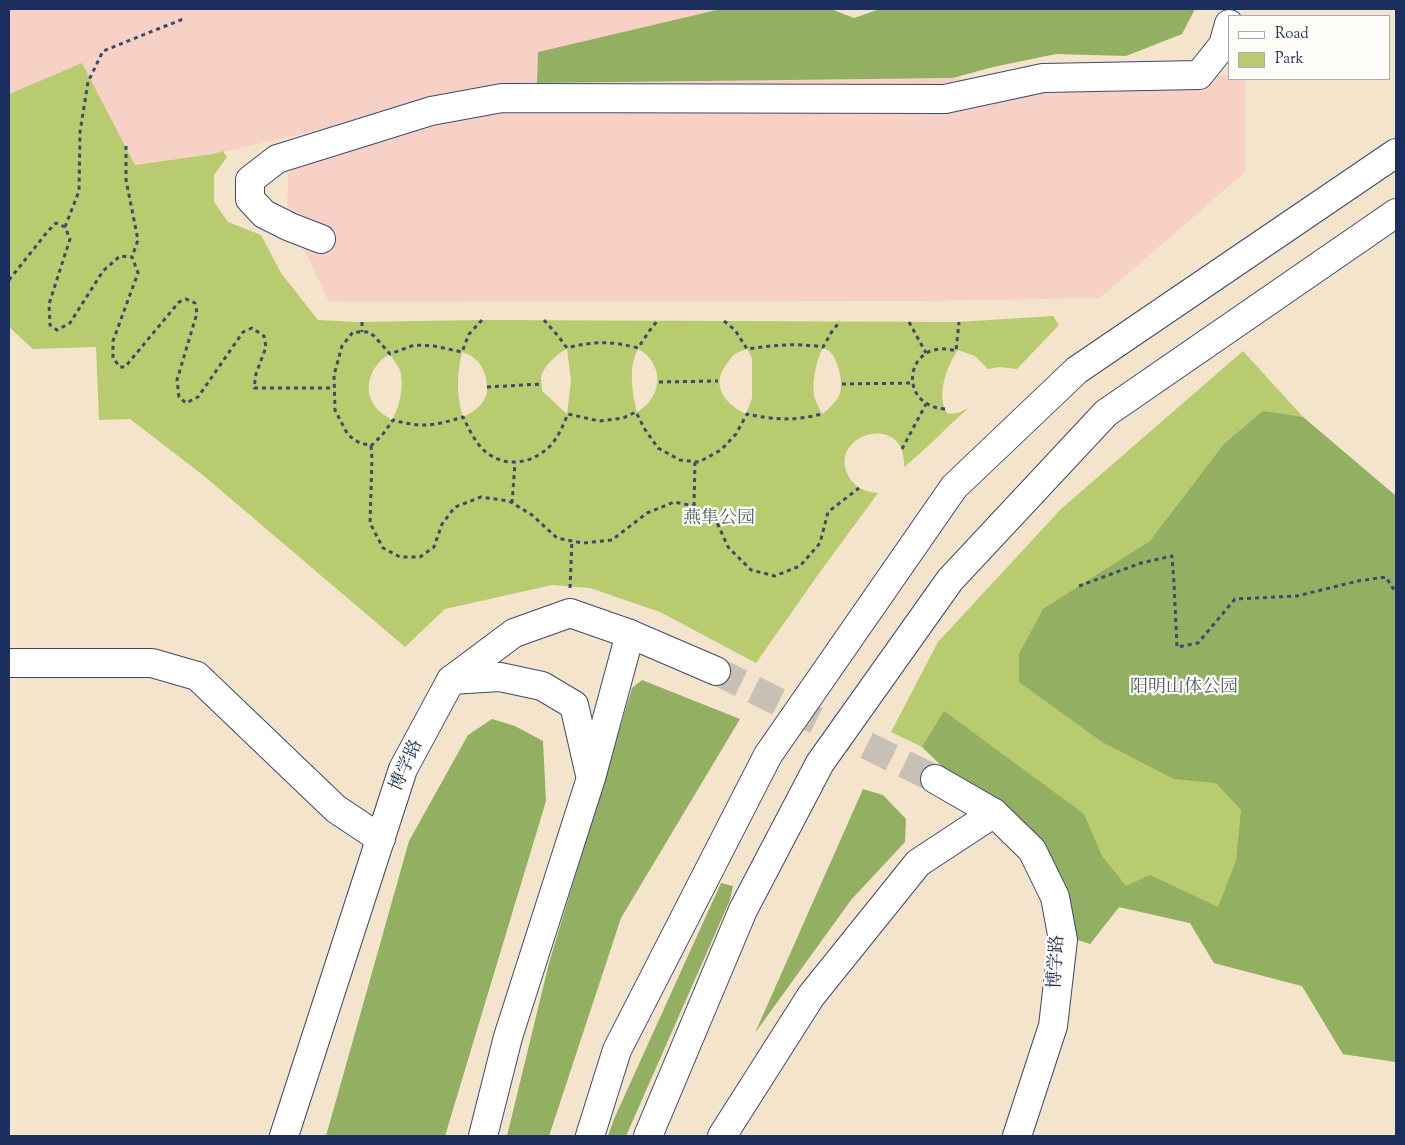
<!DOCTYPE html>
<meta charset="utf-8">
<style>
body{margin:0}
#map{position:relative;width:1405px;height:1145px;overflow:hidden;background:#f4e4cb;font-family:"Sorts Mill Goudy",serif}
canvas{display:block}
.frame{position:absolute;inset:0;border:10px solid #1b2f5e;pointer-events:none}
.legend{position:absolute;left:1228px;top:15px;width:162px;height:65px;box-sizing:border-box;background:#fdfcf7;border:1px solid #a3aaba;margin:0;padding:6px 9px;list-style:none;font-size:15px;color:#1b2f5e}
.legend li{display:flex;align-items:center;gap:10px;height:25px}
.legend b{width:25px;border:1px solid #a3aaba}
</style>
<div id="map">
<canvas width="1405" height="1145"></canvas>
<div class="frame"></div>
<ul class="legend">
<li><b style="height:6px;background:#fff"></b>Road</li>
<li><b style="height:14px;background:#b8cb6f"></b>Park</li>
</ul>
</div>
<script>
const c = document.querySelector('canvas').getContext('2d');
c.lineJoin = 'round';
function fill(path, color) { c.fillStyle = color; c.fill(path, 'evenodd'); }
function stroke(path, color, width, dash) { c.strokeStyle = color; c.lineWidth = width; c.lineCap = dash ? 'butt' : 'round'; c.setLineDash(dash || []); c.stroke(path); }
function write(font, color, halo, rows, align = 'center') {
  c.font = font + ' "Sorts Mill Goudy","Noto Serif SC",serif'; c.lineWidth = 4.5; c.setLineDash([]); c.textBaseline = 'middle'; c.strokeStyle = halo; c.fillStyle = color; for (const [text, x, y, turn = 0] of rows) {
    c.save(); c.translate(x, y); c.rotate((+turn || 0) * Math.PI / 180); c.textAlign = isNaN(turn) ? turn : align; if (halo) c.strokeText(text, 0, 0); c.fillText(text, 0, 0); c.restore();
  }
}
fill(new Path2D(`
 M9 9H721L538 52 537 83 1229 75V79H1245V172L1100 298 920 301 329 302 287 213 288 175 320 130 213 154 135 165 82 63 9 94Z`), '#f7d1c6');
fill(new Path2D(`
 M82 63 135 165 213 154 223 151 227 157 214 175V202L228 222 261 235 281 273 318 320 358 322 482 320 958 322 1053 316 1059 325 1017 369 999 367 988 369 975 356 958 350C947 365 935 397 948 414L958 413 969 408C946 427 927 449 904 467 907 410 825 434 849 477 855 488 866 492 878 493L820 572 756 663 660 612 590 588 552 585 445 609 405 647 204 476 130 419 99 420 96 347 33 349 9 327V94ZM823 348C826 349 830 351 832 354 839 364 843 382 840 393 837 401 829 409 822 414 820 410 817 404 815 399 811 386 816 360 823 348ZM567 349 571 381 567 414 542 391C542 387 541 382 541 378 542 367 558 353 567 349ZM638 349C658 359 664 384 649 402 646 406 641 409 637 412 632 392 628 367 638 349ZM747 349 752 358V398L746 414C726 404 710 387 726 365 734 354 734 353 747 349ZM462 352C479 357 487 371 487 388 487 391 487 394 486 396 482 406 472 413 463 417 456 396 457 373 462 352ZM390 354C393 359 396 363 399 368 405 382 400 407 392 420 386 416 378 412 374 405 362 386 372 364 390 354Z
 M1243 351 1303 417 1396 496V1062L1343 1054 1302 986 1214 963 1190 923 1119 907 1090 944 1043 849 948 772 922 747 891 732 938 642 1061 509Z`), '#b8cb6f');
fill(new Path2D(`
 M721 9H831L854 18 880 9H1195L1182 34 1126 56 1056 54 993 67 953 78 537 83 538 52Z
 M1263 411 1303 417 1396 496V1062L1343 1054 1302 986 1214 963 1190 923 1119 907 1090 944 1072 938 1043 849 948 772 922 747 944 711 1084 814 1102 856 1126 886 1150 875 1218 907 1236 861 1241 810 1216 783 1174 779 1102 742 1019 682V654L1043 609 1150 541 1224 444Z
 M642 680 740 719 621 918 549 1136H507L549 963 632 688Z
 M492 719 515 726 543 741 546 801 445 1136H326L409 841 468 735Z
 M863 789 883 795 906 819 905 842 851 900 755 1033Z
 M721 883 733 886 730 900 626 1136H608L614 1119Z`), '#92af62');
stroke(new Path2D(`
 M716 671 935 779`), '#c9c0b5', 28, [28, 14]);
const minor = new Path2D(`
 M321 239 290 227 264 214 250 199V180L277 159 431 111 502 98 945 99 1043 78 1199 75 1223 45 1229 24
 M9 663H152L197 676 336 809 381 839
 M935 779 994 813 1032 850 1055 897 1063 940 1053 1026 1017 1136
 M284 1136 403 769 451 680 514 633 570 613 630 634 716 671`);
const highway = new Path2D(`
 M451 680 500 677 542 686 574 705 590 775
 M483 1136 508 1037 591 778 630 634
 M590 1136 617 1050 768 755 954 487 1077 370 1396 153
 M648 1136 743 910 820 763 950 580 1106 413 1396 213
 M722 1136 811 996 918 863 994 813`);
stroke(minor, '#3c4a6e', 30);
stroke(highway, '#3c4a6e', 30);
stroke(new Path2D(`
 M126 146V180L138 240 132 257
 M65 227 79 191 80 132 88 82 103 51 183 19
 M9 280 48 231 56 223 65 227 70 239 49 304 50 325 57 330 70 323 103 271 120 256 132 257 138 273 113 341V358L120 367H125L179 302 186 299 195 303 197 313 177 380 179 397 186 403 198 397 243 332 252 328 264 336 266 347 256 374 254 388H334
 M482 320 469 334 462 352 434 346 414 345 390 354 374 336 369 332H353L342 346 334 375 335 410 348 435 358 442 371 446 383 434 393 420C423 428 433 426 463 417 470 431 477 447 490 455 510 468 535 462 551 445 559 436 563 425 568 414L599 421 623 418 636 412 644 428 658 448 680 460 699 462 721 450 736 434 747 414C775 420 793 421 822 414
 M544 320 559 337 567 348C593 341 612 341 638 348L650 330 658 320
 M724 321 735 330 747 349C773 345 798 343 823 347L831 333 840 321
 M362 322V332
 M909 322 926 353
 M659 382 718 381
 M842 384 913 383
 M487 387 542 384
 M945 409C894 405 907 336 956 351L959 322
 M371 446 372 458 370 523 383 548 400 557H420L434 547 442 524 455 507 481 497 509 501 532 515 557 538 583 543 612 540 647 513 674 502 694 506 715 518 728 547 751 570 775 576 800 566 820 543 828 512 859 488
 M902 449 926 404
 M512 503 515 463
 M694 506 695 462
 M1079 586 1141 563 1172 556 1174 583 1177 647 1198 643 1235 599 1297 596 1358 581 1386 577 1396 593
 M570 588 572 540`), '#3c4a6e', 3, [4, 4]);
stroke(minor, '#fff', 28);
stroke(highway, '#fff', 28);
write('18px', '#4a5e63', '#fdfcf7', [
 ["燕隼公园",719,520],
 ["阳明山体公园",1184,689]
]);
write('18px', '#1b2f5e', '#fdfcf7', [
 ["博学路",408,766,-66],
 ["博学路",1058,962,-87]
]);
</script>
